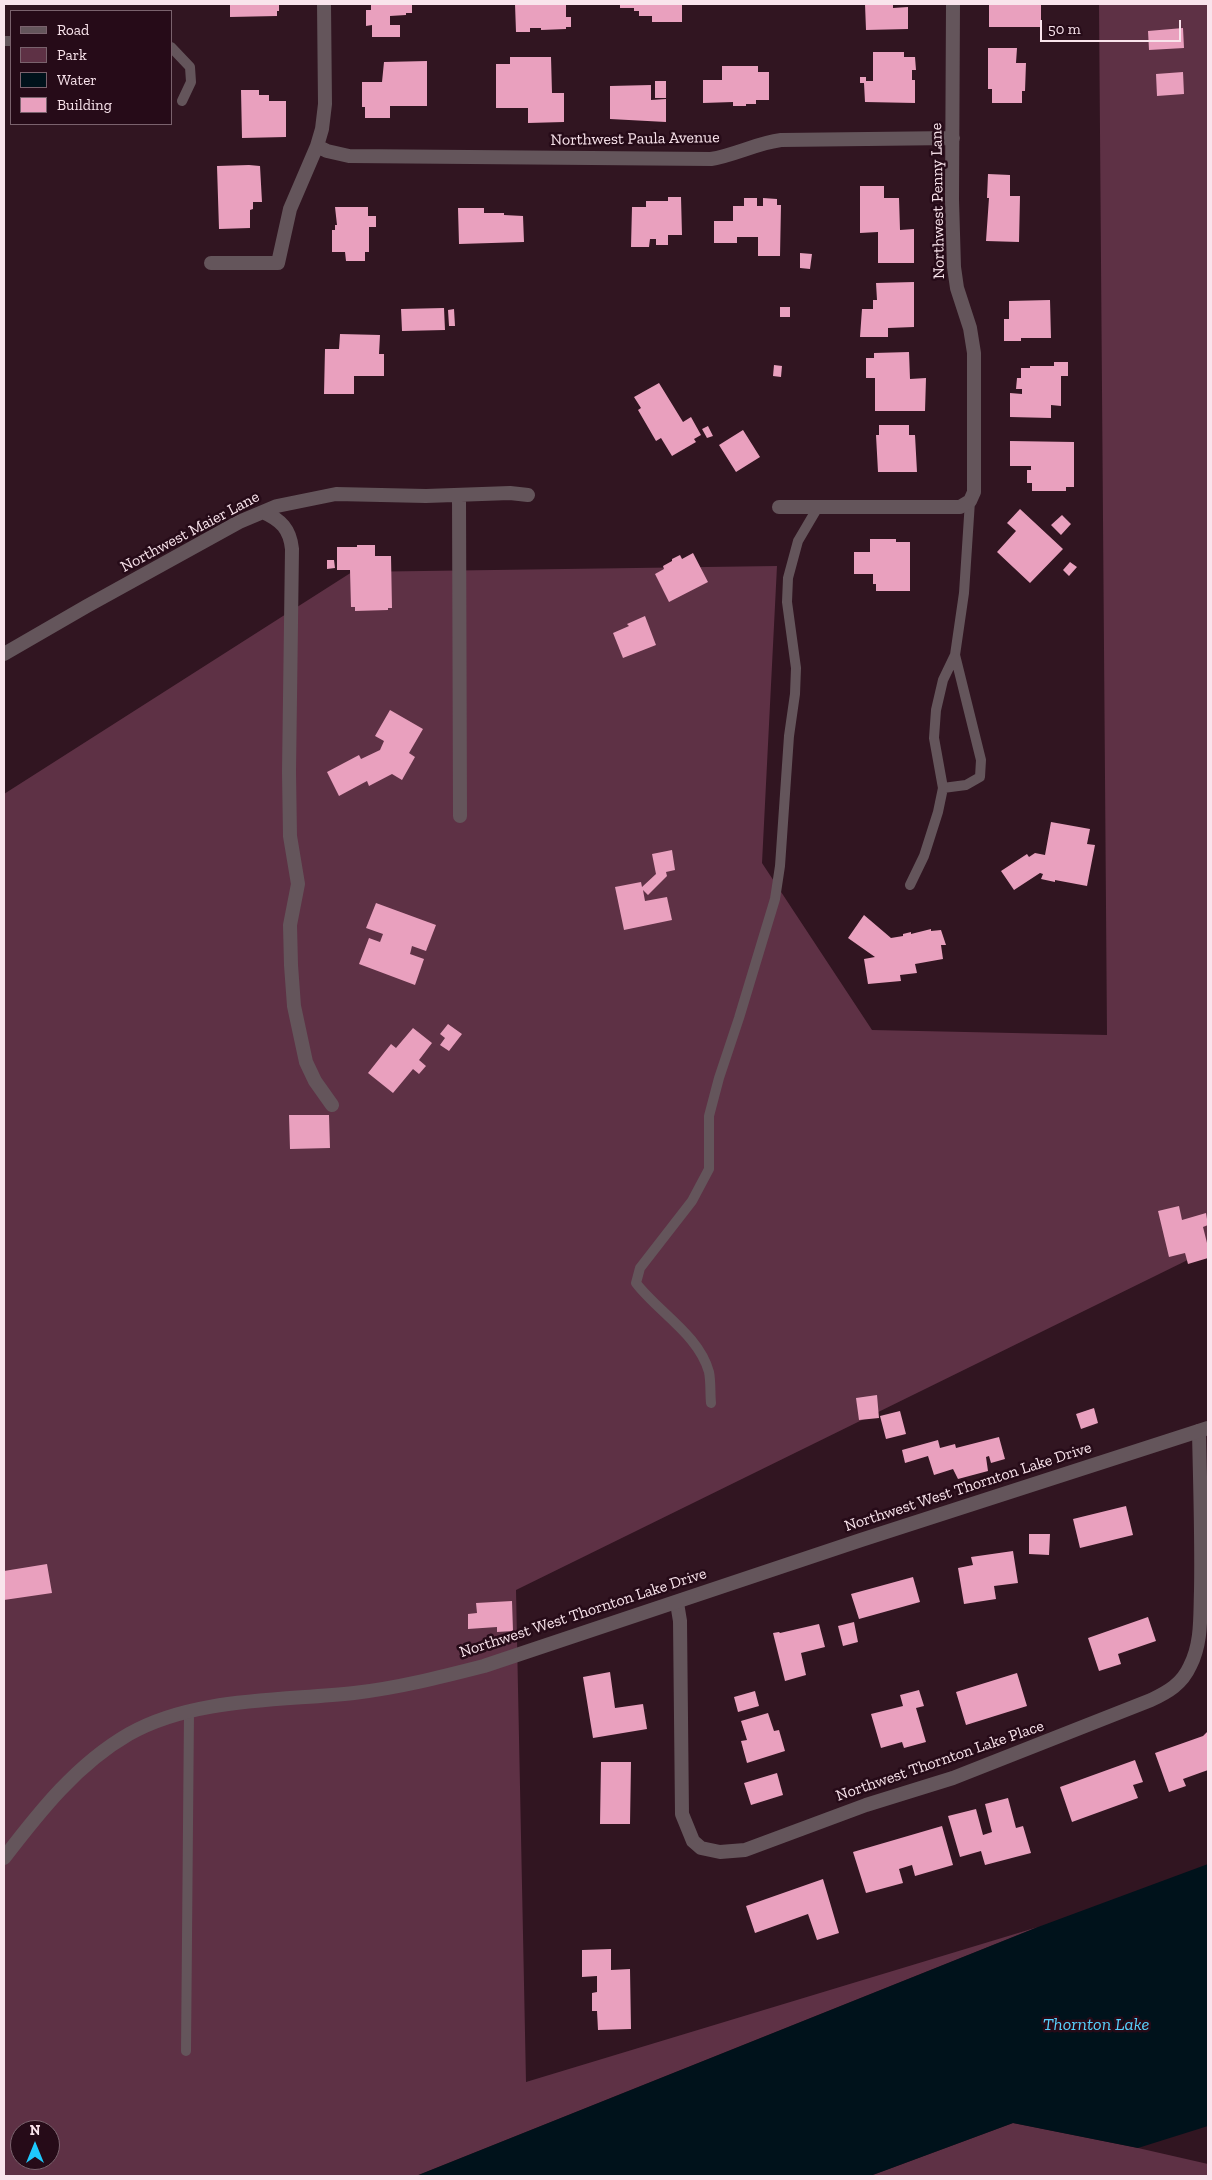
<!DOCTYPE html>
<style>
body{margin:0}
#map{position:relative;width:1212px;height:2180px;overflow:hidden;background:#311521;font-family:"Zilla Slab",serif}
canvas{display:block}
.frame{position:absolute;inset:0;border:5px solid #f9e4ec;pointer-events:none}
.legend{position:absolute;left:10px;top:10px;width:162px;height:115px;box-sizing:border-box;background:#260b18;border:1px solid #7a626d;margin:0;padding:6px 9px;list-style:none;font-size:15px;color:#f9e4ec}
.legend li{display:flex;align-items:center;gap:10px;height:25px}
.legend b{width:25px;border:1px solid #7a626d}
.north{position:absolute;left:10px;top:2120px;width:50px;height:50px;box-sizing:border-box;background:#260b18;border:1px solid #7a626d;border-radius:50%;rotate:0deg;font-size:14px;font-weight:700;line-height:20px;text-align:center;color:#f9e4ec}
.north::after{content:'';display:block;margin:auto;width:18px;height:22px;background:#1ec9fd;clip-path:polygon(50% 0,100% 100%,50% 72%,0 100%)}
.scale{position:absolute;left:1040px;top:20px;width:141px;height:22px;box-sizing:border-box;border:2px solid #f9e4ec;border-top:0;padding-left:6px;font-size:15px;line-height:18px;white-space:nowrap;color:#f9e4ec;-webkit-text-stroke:4px #260b18;paint-order:stroke}
</style>
<div id="map">
<canvas width="1212" height="2180"></canvas>
<div class="frame"></div>
<ul class="legend">
<li><b style="height:6px;background:#64555b"></b>Road</li>
<li><b style="height:14px;background:#5e3145"></b>Park</li>
<li><b style="height:14px;background:#00121b"></b>Water</li>
<li><b style="height:14px;background:#e9a0be"></b>Building</li>
</ul>
<div class="north">N</div>
<div class="scale">50 m</div>
</div>
<script>
const c = document.querySelector('canvas').getContext('2d');
c.lineJoin = 'round';
function fill(path, color) { c.fillStyle = color; c.fill(path, 'evenodd'); }
function stroke(path, color, width, dash) { c.strokeStyle = color; c.lineWidth = width; c.lineCap = dash ? 'butt' : 'round'; c.setLineDash(dash || []); c.stroke(path); }
function write(font, color, halo, rows, align = 'center') {
  c.font = font + ' "Zilla Slab",serif'; c.lineWidth = 5; c.setLineDash([]); c.textBaseline = 'middle'; c.strokeStyle = halo; c.fillStyle = color; for (const [text, x, y, turn = 0] of rows) {
    c.save(); c.translate(x, y); c.rotate((+turn || 0) * Math.PI / 180); c.textAlign = isNaN(turn) ? turn : align; if (halo) c.strokeText(text, 0, 0); c.fillText(text, 0, 0); c.restore();
  }
}
fill(new Path2D(`
 M1099 4H1208V1250L516 1590 526 2082 1038 1927 416 2176H4V794L352 572 777 566 762 863 872 1030 1107 1035ZM20 2130H50V2160H20Z
 M1013 2123 1138 2148 1208 2164V2176H870Z`), '#5e3145');
fill(new Path2D(`
 M1208 1864V2126L1138 2148 1013 2123 870 2176H416L1038 1927Z`), '#00121b');
fill(new Path2D(`
 M230 4H279V11H277V16L230 17Z
 M371 4H412V13H406V15L390 16V25H400V37H372V25L366 26V10H371Z
 M515 4H566V17H571V27H566V29L541 30V28H530V32H516Z
 M620 4H682V22H652V16H639V11H634V8H620Z
 M865 4H893V8L908 7V29L866 30Z
 M989 4H1041V27H989Z
 M1183 28 1184 48 1149 50 1148 31Z
 M988 48H1017L1016 63H1026L1025 91H1022V103H992V89H988Z
 M873 52H904V57H915L916 70H912V80H915V103L865 102 864 83H860V77H866V81H873Z
 M510 57H551L552 93H564V122L528 123V108H496V64H510Z
 M427 61V106H390V118H365V107H362V82H382L384 62Z
 M722 66H758V72H769V100H756V104H746V106H733V102L703 103V80H722Z
 M1183 72 1184 94 1157 96 1156 74Z
 M655 81H666V98H655Z
 M651 85V100L666 99V122L610 119V86Z
 M241 90H259V95H269V101H286V137L242 138Z
 M249 165 260 166 262 202H253V209L250 210V228L219 229 217 166Z
 M988 174 1010 175V196H1020L1019 242 986 241 989 198H987Z
 M860 186H884V198H899L900 230 914 229V263H878V232L860 233Z
 M668 197H681L682 235H668V245H656V239H650L649 247H631L632 207H646V201H668Z
 M744 198H757V206H763V198L777 199V205H781L780 256H758V237H737V243H714V221H733V206H744Z
 M335 207H368V216H376V227H369V252H365V261H346L345 252H332V230H335V225H337Z
 M458 208H484V213H504V215L523 216 524 242 459 244Z
 M800 253 812 254 810 269 800 268Z
 M914 282V327L888 328V337H860L862 309H873V300H877L876 283Z
 M1050 300 1051 338H1021V341H1004V319H1009V301Z
 M780 307H790V317H780Z
 M444 308 445 330 402 331 401 309Z
 M454 309 455 326H449L448 310Z
 M340 334 380 335 379 354H384V376H354V394H324L325 349H339Z
 M909 352 910 379 926 378 925 411H875V378H866V358H874V353Z
 M1054 362H1068V376H1061V406L1051 405V418L1010 417V393L1022 394V389H1016L1017 378H1021V368H1030V366H1054Z
 M774 365 782 366 781 377 773 376Z
 M659 383 683 422 691 417 701 435 694 439 696 442 672 456 661 438 656 441 638 410 641 408 634 397Z
 M879 425H909V435H915L917 472H878L876 435H879Z
 M708 426 713 436 707 438 702 429Z
 M743 430 760 457 736 472 719 445Z
 M1010 441 1074 442V487H1066V491H1032V483H1027V470H1031V466H1010Z
 M1020 509 1063 549 1030 583 997 552 1016 531 1007 523Z
 M1062 515 1071 524 1061 535 1051 525Z
 M870 539H896V542H910V591H876V584H873V574H854V552H870Z
 M357 545H375V556H391L392 608H388V610L355 611V607H351L350 570H337V547H357Z
 M693 553 708 582 669 602 655 574 664 569 663 566 672 561V559L680 555 682 559Z
 M327 560H334L335 568 327 569Z
 M1070 562 1077 567 1069 576 1063 570Z
 M645 616 656 645 623 658 613 633 629 626 627 624Z
 M390 710 423 729 409 753 415 757 402 780 392 774 369 786 367 781 339 796 327 772 359 755 361 759 380 750 384 741 375 736Z
 M1051 822 1090 829 1087 844 1095 845 1087 886 1055 880V882L1041 879 1043 874 1040 873 1014 890 1001 871 1027 854 1029 857 1035 853 1045 855Z
 M672 850 675 870 666 872 667 876 648 895 643 890 645 901 667 897 672 920 624 930 615 887 641 882 642 887 656 874 652 854Z
 M376 903 436 925 426 951 412 946 410 954 424 959 415 985 359 964 369 938 380 942 383 934 366 928Z
 M864 915 891 938 903 936V934L911 932V934L931 929V931L941 930 946 945H941L943 959 915 964 917 973 900 975 901 981 868 984 864 959 875 957 848 938Z
 M448 1024 462 1034 449 1051 440 1045 445 1038 440 1034Z
 M413 1028 432 1043 419 1060 426 1066 419 1074 413 1069 393 1093 368 1073 391 1044 396 1048Z
 M289 1115H329L330 1148 290 1149Z
 M1179 1206 1182 1220 1206 1213 1208 1225 1203 1227 1208 1247V1258L1188 1264 1185 1253 1169 1257 1158 1211Z
 M877 1395 879 1418 859 1420 856 1398Z
 M1094 1408 1098 1423 1081 1429 1076 1414Z
 M900 1411 906 1434 886 1439 880 1416Z
 M999 1437 1005 1459 991 1463 989 1456 986 1457 988 1471 958 1479 953 1469 934 1475 928 1456 905 1463 902 1450 938 1440 940 1448 955 1444 956 1448Z
 M1126 1506 1133 1535 1080 1548 1073 1519Z
 M1029 1534H1050L1049 1555 1029 1554Z
 M1013 1551 1018 1583 994 1586 996 1599 964 1604 958 1568 973 1565 971 1557Z
 M47 1564 52 1593 4 1600V1571Z
 M913 1577 920 1602 859 1619 851 1594Z
 M512 1601 513 1631 497 1632V1627L468 1629V1614L477 1613 476 1603Z
 M1148 1617 1156 1641 1118 1654 1121 1664 1099 1671 1088 1638Z
 M854 1622 858 1642 843 1646 838 1626Z
 M819 1624 825 1647 801 1653 806 1675 785 1681 773 1633 779 1632 780 1633Z
 M610 1672 615 1708 643 1704 647 1729 593 1738 583 1677Z
 M1017 1673 1027 1706 966 1725 956 1692Z
 M919 1690 924 1706 916 1708 926 1742 904 1748 902 1742 881 1748 871 1714 903 1706 900 1695Z
 M755 1691 759 1706 738 1712 734 1697Z
 M768 1713 774 1731 779 1730 785 1751 747 1763 741 1741 747 1740 741 1721Z
 M1208 1731V1770L1183 1779 1186 1786 1169 1792 1155 1753 1203 1736Z
 M1135 1760 1143 1782 1133 1785 1138 1798 1072 1822 1060 1787Z
 M601 1762H631L630 1824H600Z
 M777 1773 783 1795 751 1805 744 1783Z
 M1008 1798 1016 1828 1023 1826 1031 1853 985 1865 981 1851 960 1857 948 1816 976 1809 983 1835 992 1832 985 1804Z
 M942 1826 953 1865 915 1876 912 1865 899 1869 903 1883 866 1893 853 1852Z
 M823 1879 839 1933 817 1940 808 1914 755 1933 746 1906Z
 M611 1949V1970L630 1969 631 2029 598 2030 597 2011H592V1993L597 1992V1976L582 1977V1950Z`), '#e9a0be');
stroke(new Path2D(`
 M4 41H11
 M171 47 190 67 191 82 182 101
 M943 788 966 785 980 777 981 760 955 655
 M910 885 924 856 938 812 943 788 934 738 936 710 943 680 955 655 964 593 970 501
 M711 1403C710 1393 711 1382 709 1372 699 1335 658 1312 636 1283L640 1268 692 1201 709 1169V1116L719 1078 739 1018 775 899 780 866 789 736 795 694 796 668 787 602 788 578 798 541 818 507
 M186 2051 189 1712`), '#64555b', 10);
stroke(new Path2D(`
 M317 146 327 151 349 156 711 159C735 155 757 143 781 140L953 138
 M211 263H278L290 209 317 146 322 129 325 104 324 4
 M459 495 460 816
 M779 507H960L970 501 974 492V353L970 328 957 288 954 267 952 200 953 4
 M263 512C281 520 290 529 292 549L289 772 290 836 298 884 290 925 291 965 294 1006 306 1062 315 1081 332 1105
 M4 654 87 606 239 522 277 506 336 494 426 496 510 493 528 495
 M677 1603 680 1621 682 1814 693 1841 701 1848 720 1852 745 1850 866 1805 953 1778 1151 1700C1168 1692 1182 1684 1190 1666 1202 1643 1200 1616 1201 1591 1202 1538 1200 1484 1199 1431`), '#64555b', 14);
stroke(new Path2D(`
 M4 1858C40 1811 77 1764 129 1734 194 1697 281 1701 354 1693 398 1688 441 1677 484 1666L861 1540 1208 1428`), '#64555b', 14);
write('16px', '#f9e4ec', '#260b18', [
 ["Northwest Paula Avenue",635,139,-1],
 ["Northwest Penny Lane",938,201,-91],
 ["Northwest Maier Lane",190,532,-28],
 ["Northwest West Thornton Lake Drive",968,1487,-18],
 ["Northwest West Thornton Lake Drive",583,1613,-18],
 ["Northwest Thornton Lake Place",940,1761,-19]
]);
write('italic 18px', '#58d2fe', '#260b18', [
 ["Thornton Lake",1096,2025]
]);
</script>
